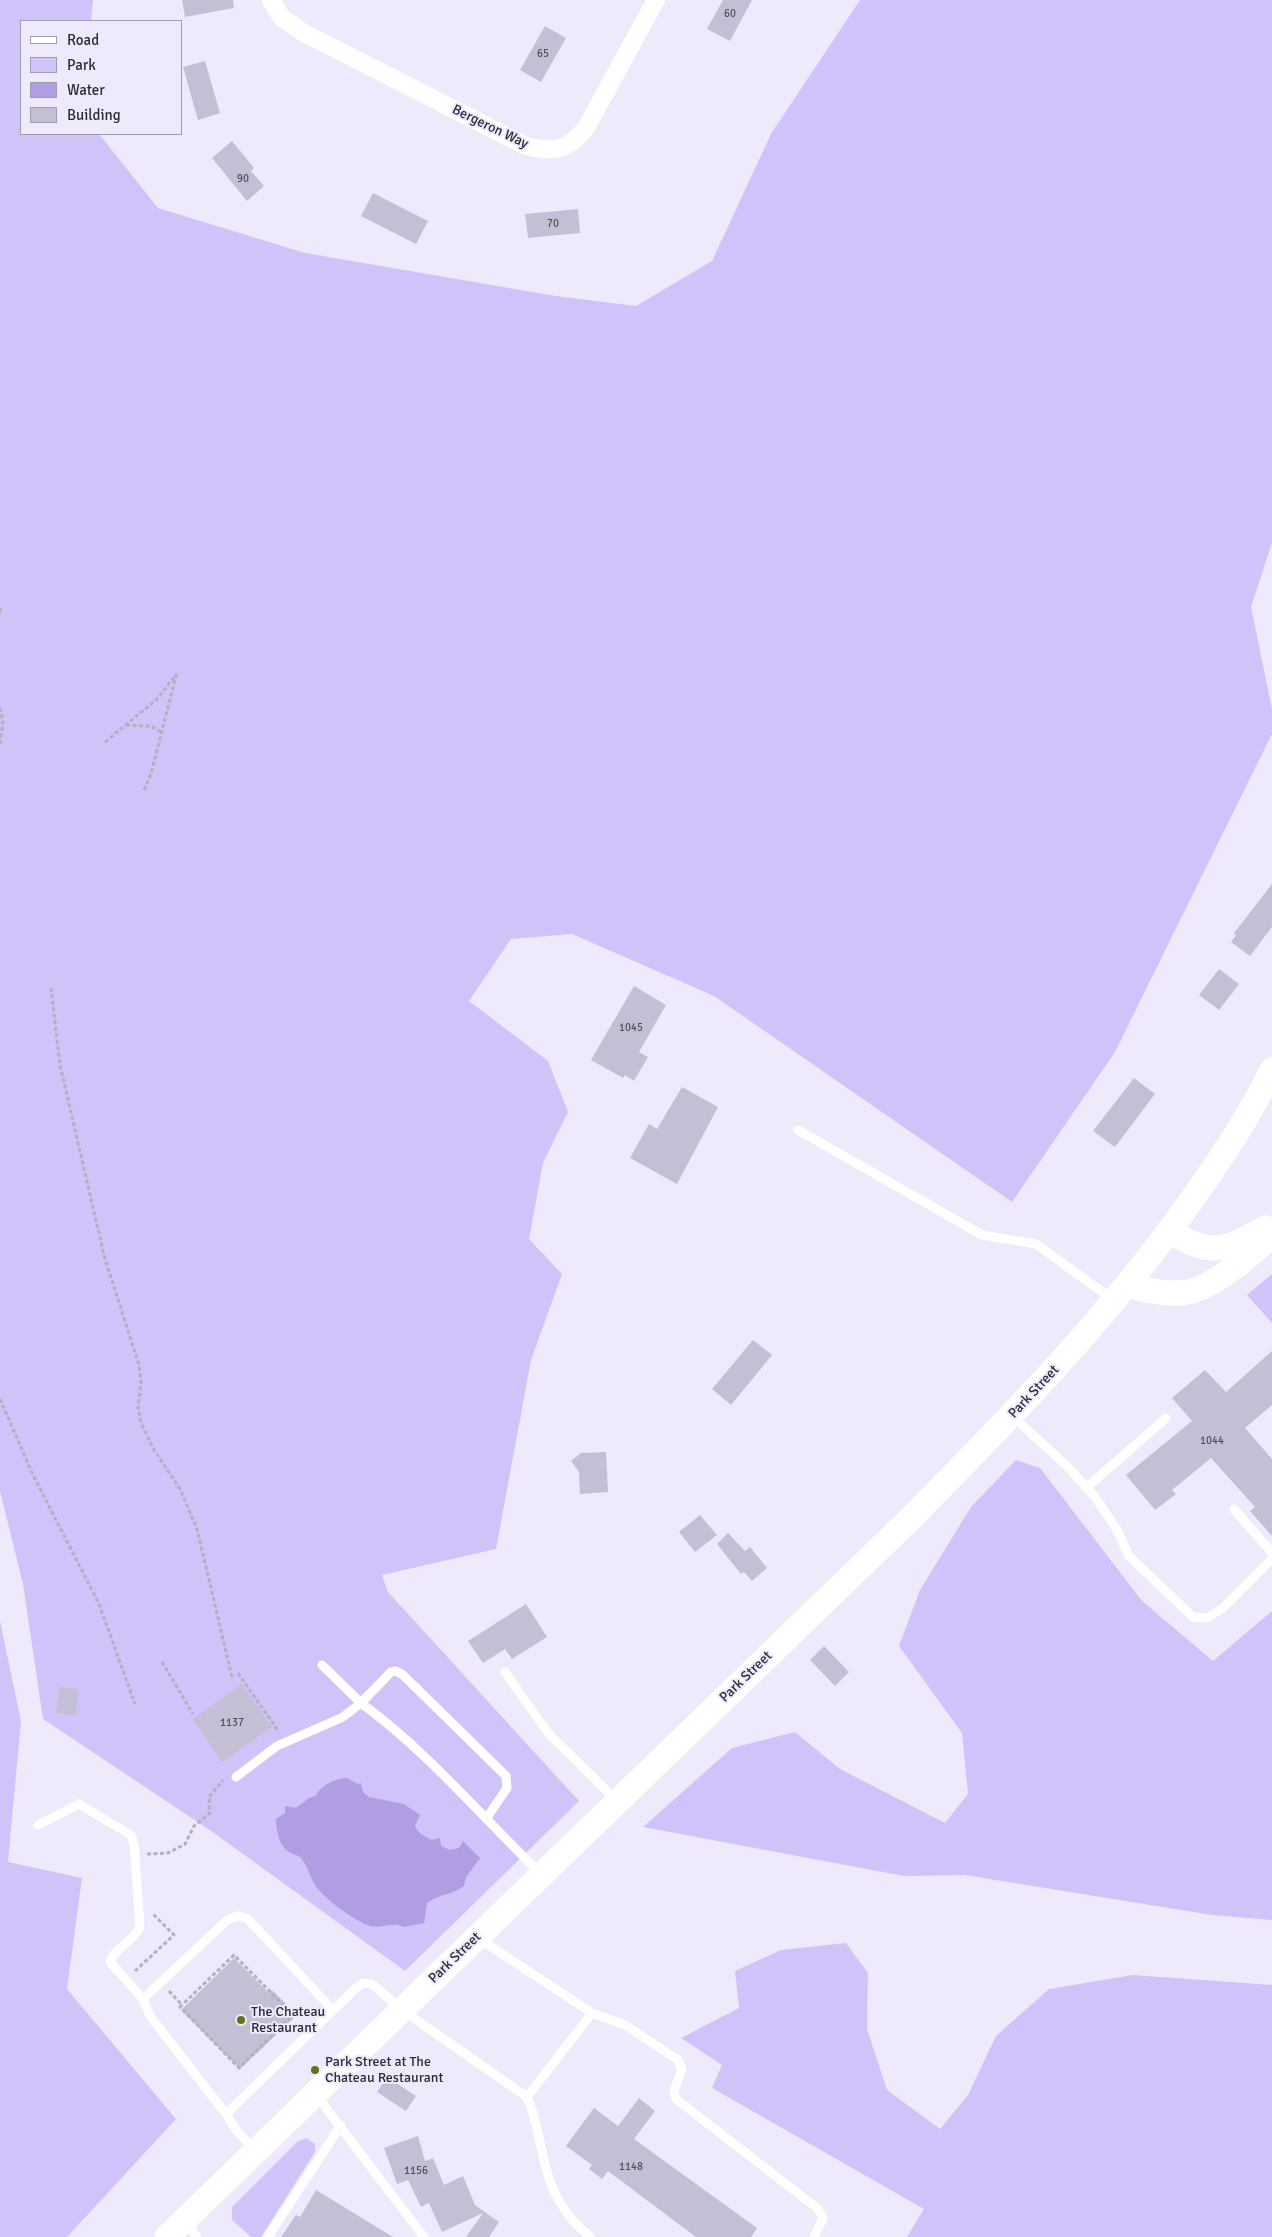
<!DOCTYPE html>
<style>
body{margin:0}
#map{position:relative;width:1272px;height:2237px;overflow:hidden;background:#eeeafc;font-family:Signika,sans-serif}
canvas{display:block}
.legend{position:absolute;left:20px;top:20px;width:162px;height:115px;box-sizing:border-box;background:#eeeafc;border:1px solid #a09dab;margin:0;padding:6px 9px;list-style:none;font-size:15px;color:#2c2a32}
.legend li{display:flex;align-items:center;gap:10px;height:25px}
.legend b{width:25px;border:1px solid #a09dab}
</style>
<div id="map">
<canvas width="1272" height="2237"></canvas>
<ul class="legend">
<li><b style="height:6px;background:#fff"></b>Road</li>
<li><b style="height:14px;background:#d1c3f9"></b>Park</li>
<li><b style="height:14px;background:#b19de1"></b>Water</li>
<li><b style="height:14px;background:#c4bfd4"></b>Building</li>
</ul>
</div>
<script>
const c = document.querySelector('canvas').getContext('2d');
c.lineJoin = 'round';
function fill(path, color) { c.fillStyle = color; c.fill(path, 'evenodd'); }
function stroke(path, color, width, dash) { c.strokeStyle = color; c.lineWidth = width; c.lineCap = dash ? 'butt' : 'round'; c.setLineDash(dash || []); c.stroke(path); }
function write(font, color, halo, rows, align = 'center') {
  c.font = font + ' Signika,sans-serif'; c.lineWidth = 4; c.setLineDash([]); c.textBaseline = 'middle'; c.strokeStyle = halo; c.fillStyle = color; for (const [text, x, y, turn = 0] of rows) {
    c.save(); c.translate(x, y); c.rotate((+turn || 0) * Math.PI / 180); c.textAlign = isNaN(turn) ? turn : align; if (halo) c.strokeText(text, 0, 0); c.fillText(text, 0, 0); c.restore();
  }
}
fill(new Path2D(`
 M0 0H93L91 21H21V134H99L158 208 305 253 556 296 636 306 712 261 771 134 860 0H1272V543L1251 607 1272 709V734L1115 1052 1012 1202 714 996 572 934 511 939 469 1001 548 1061 568 1112 543 1163 529 1239 562 1274 531 1360 496 1549 382 1575 388 1592 579 1801 405 1971 214 1833 43 1719 23 1584 0 1491Z
 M1272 1274V1323L1247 1295Z
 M1016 1460 1040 1468 1142 1601 1213 1661 1272 1611V1920L1212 1915 965 1875 904 1876 643 1827 732 1748 795 1732 840 1769 945 1823 968 1794 962 1733 899 1646 920 1590 971 1507Z
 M0 1621 21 1721 8 1862 82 1878 67 1989 176 2119 67 2237H0Z
 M846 1943 868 1973 867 2029 887 2090 940 2129 968 2095 996 2036 1049 1989 1133 1975 1272 1985V2237H907L924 2209 712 2088 722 2065 681 2038 739 2008 735 1971 781 1950Z
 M306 2138 315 2144V2152L261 2237H251L232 2220V2207L297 2142Z`), '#d1c3f9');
fill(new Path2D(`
 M347 1778 358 1784 361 1783 363 1792 369 1797 404 1804 420 1815 415 1826C417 1833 426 1837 432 1840L440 1838 441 1846 450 1850 459 1848 463 1841 480 1858 466 1877 464 1886C452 1895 439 1894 427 1903L424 1923 404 1927C392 1921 381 1929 370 1926 355 1921 324 1899 315 1885 310 1878 309 1868 303 1861 300 1855 296 1856 291 1853 279 1847 276 1831 276 1819L285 1813V1806L296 1808 309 1798 316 1796C319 1786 337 1778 347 1778Z`), '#b19de1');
fill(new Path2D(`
 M182 0H233L234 8 185 17Z
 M723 0H752L730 41 707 29Z
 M545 26 566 38 541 82 520 70Z
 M205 61 220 113 198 120 183 67Z
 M232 141 254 168 251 171 264 186 247 201 212 158Z
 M373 193 428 221 416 244 361 216Z
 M578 209 580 233 528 238 525 214Z
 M1272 884V927L1250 956 1231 942 1236 935 1234 933Z
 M1219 969 1239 984 1219 1010 1199 995Z
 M634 986 666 1005 639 1052 648 1057 634 1081 625 1075 623 1078 591 1060Z
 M1134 1078 1155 1094 1115 1147 1093 1131Z
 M682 1087 718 1107 677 1184 630 1158 649 1124 657 1129Z
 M753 1340 772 1355 731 1405 712 1389Z
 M1272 1351V1405L1245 1428 1272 1459V1536L1250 1511 1255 1507 1211 1458 1172 1490 1176 1494 1155 1510 1126 1475 1192 1421 1172 1398 1205 1370 1226 1392Z
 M606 1452 608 1492 580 1494 579 1472 571 1461 581 1453Z
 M700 1515 717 1535 695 1552 679 1532Z
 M728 1533 745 1551 750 1547 767 1568 752 1581 744 1572 741 1574 717 1544Z
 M526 1604 547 1637 512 1659 505 1649 483 1663 468 1641Z
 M824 1646 849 1672 835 1686 810 1660Z
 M242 1684 272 1727 222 1762 193 1719Z
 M59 1687 78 1689 76 1715 56 1713Z
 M234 1958 269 1993 272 1990 297 2015 240 2069 181 2010Z
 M387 2077 416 2096 406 2111 377 2092Z
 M639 2098 655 2111 634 2139 757 2228 751 2237H696L608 2171 602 2179 589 2169 592 2165 566 2146 594 2108 618 2126Z
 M418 2136 425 2161 433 2158 444 2185 463 2176 475 2205 499 2222 489 2237H466L483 2213 442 2232 429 2203 421 2207 408 2180 397 2184 384 2148Z
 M316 2190 393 2237H281L296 2215 300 2217Z`), '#c4bfd4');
stroke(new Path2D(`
 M0 608V615
 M0 708 3 721 0 744
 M126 725 151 726 161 732
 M105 742 156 700 175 676
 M144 790 151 774 177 672
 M51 988 60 1065 105 1259 139 1365 141 1383 138 1407 141 1423 154 1450 180 1489 197 1529 232 1677
 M0 1399 33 1475 99 1604 135 1704
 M162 1662 193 1714
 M238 1673 279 1732
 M147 1854 168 1853 185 1844 194 1826 210 1813 209 1797 223 1780
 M135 1971 174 1935 152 1913
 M169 1991 182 2005 180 2007 239 2068 293 2015 234 1955 182 2005`), '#b3b0bf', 3, [4, 2.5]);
stroke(new Path2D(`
 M798 1130 982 1235 1036 1244 1112 1299
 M1012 1416 1067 1466 1095 1497 1117 1530 1129 1556 1193 1617 1207 1618 1223 1608 1272 1559
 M1086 1488 1166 1418
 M1234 1509 1272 1553
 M322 1665 361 1703 391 1672 396 1671 403 1675 506 1776 507 1788 486 1819
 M505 1672 548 1733 617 1801
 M236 1777 277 1746 343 1717 361 1703C428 1752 481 1816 541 1874
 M38 1825 79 1804 131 1835 134 1844 140 1926C135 1941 115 1947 110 1962L143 1999
 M592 2013 625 2025 678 2060 682 2069 674 2091 676 2099 817 2208 823 2218 814 2237
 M316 2095 424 2237
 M527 2097C537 2118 538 2138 544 2160 550 2190 566 2219 591 2237
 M226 2114 355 1989 363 1983 372 1984 402 2010 527 2097 592 2013 478 1938
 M255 2150 236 2130 226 2114 150 2016 143 1999 226 1921 237 1916 247 1918 333 2010
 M186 2221 197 2237
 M268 2237 341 2125`), '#fff', 9);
stroke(new Path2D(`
 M271 0 282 18 304 33 526 146C554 153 570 150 587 126L656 0`), '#fff', 18);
stroke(new Path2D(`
 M1170 1231C1210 1257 1225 1251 1265 1228
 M1128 1286C1145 1290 1163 1294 1181 1293 1211 1291 1250 1255 1272 1236
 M167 2237 909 1520C1008 1420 1106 1320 1188 1205 1219 1162 1249 1117 1272 1070`), '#fff', 25);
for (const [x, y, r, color] of [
 [241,2020,5,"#636f19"],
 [315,2070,5,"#636f19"]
]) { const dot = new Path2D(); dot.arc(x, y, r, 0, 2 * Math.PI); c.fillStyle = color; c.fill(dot); stroke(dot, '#eeeafc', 2); }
write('11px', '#524f5a', null, [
 ["60",730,14],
 ["65",543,54],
 ["90",243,179],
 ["70",553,224],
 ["1045",631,1028],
 ["1044",1212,1441],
 ["1137",232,1723],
 ["1148",631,2167],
 ["1156",416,2171]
]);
write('14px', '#2c2a32', '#eeeafc', [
 ["Bergeron Way",490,127,26],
 ["Park Street",1034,1392,-47],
 ["Park Street",746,1677,-44],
 ["Park Street",455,1958,-44]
]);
write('14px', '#2c2a32', '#eeeafc', [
 ["The Chateau",251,2012],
 ["Restaurant",251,2028],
 ["Park Street at The",325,2062],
 ["Chateau Restaurant",325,2078]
], 'left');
</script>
